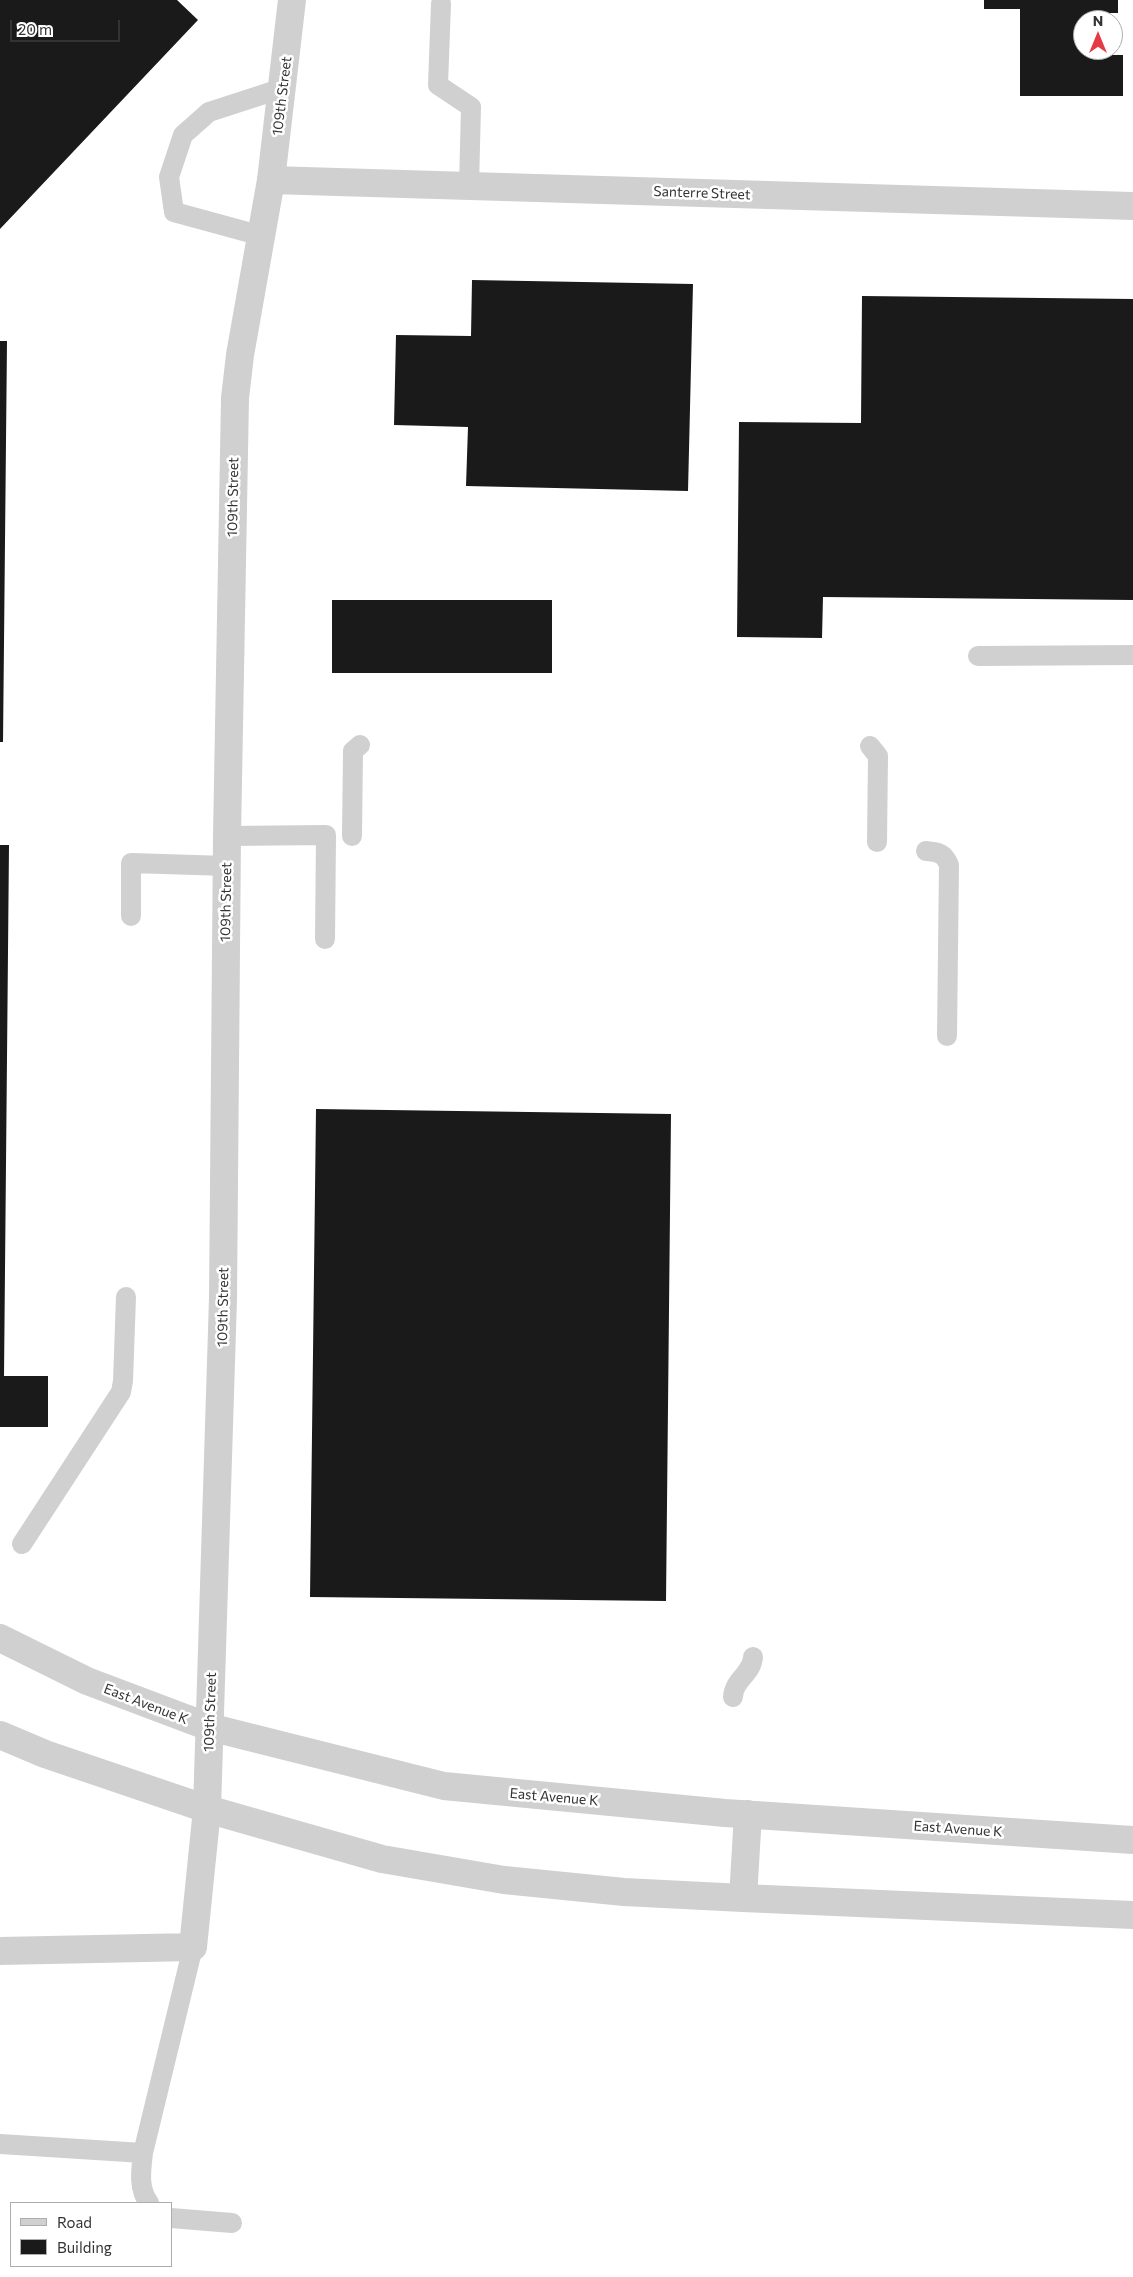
<!DOCTYPE html>
<style>
body{margin:0}
#map{position:relative;width:1133px;height:2277px;overflow:hidden;background:#fff;font-family:Commissioner,sans-serif}
canvas{display:block}
.legend{position:absolute;left:10px;top:2202px;width:162px;height:65px;box-sizing:border-box;background:#fff;border:1px solid #adadad;margin:0;padding:6px 9px;list-style:none;font-size:15px;color:#333}
.legend li{display:flex;align-items:center;gap:10px;height:25px}
.legend b{width:25px;border:1px solid #adadad}
.north{position:absolute;left:1073px;top:10px;width:50px;height:50px;box-sizing:border-box;background:#fff;border:1px solid #adadad;border-radius:50%;rotate:0deg;font-size:14px;font-weight:700;line-height:20px;text-align:center;color:#333}
.north::after{content:'';display:block;margin:auto;width:18px;height:22px;background:#e63946;clip-path:polygon(50% 0,100% 100%,50% 72%,0 100%)}
.scale{position:absolute;left:10px;top:20px;width:110px;height:22px;box-sizing:border-box;border:2px solid #333;border-top:0;padding-left:6px;font-size:15px;line-height:18px;white-space:nowrap;color:#333;-webkit-text-stroke:4px #fff;paint-order:stroke}
</style>
<div id="map">
<canvas width="1133" height="2277"></canvas>
<ul class="legend">
<li><b style="height:6px;background:#d0d0d0"></b>Road</li>
<li><b style="height:14px;background:#1a1a1a"></b>Building</li>
</ul>
<div class="north">N</div>
<div class="scale">20 m</div>
</div>
<script>
const c = document.querySelector('canvas').getContext('2d');
c.lineJoin = 'round';
function fill(path, color) { c.fillStyle = color; c.fill(path, 'evenodd'); }
function stroke(path, color, width, dash) { c.strokeStyle = color; c.lineWidth = width; c.lineCap = dash ? 'butt' : 'round'; c.setLineDash(dash || []); c.stroke(path); }
function write(font, color, halo, rows, align = 'center') {
  c.font = font + ' Commissioner,sans-serif'; c.lineWidth = 5; c.setLineDash([]); c.textBaseline = 'middle'; c.strokeStyle = halo; c.fillStyle = color; for (const [text, x, y, turn = 0] of rows) {
    c.save(); c.translate(x, y); c.rotate((+turn || 0) * Math.PI / 180); c.textAlign = isNaN(turn) ? turn : align; if (halo) c.strokeText(text, 0, 0); c.fillText(text, 0, 0); c.restore();
  }
}
fill(new Path2D(`
 M0 0H177L198 20 0 229Z
 M984 0H1118V13H1092V20H1083V50H1092V55H1123V96H1020V9H984Z
 M472 280 693 284 688 491 466 486 468 427 394 425 396 335 471 336Z
 M862 296 1133 299V600L823 597 822 638 737 637 739 422 861 423Z
 M0 341H7L3 742H0Z
 M332 600H552V673H332Z
 M0 845H9L4 1376H48V1427H0Z
 M316 1109 671 1114 666 1601 310 1597Z`), '#1a1a1a');
stroke(new Path2D(`
 M441 4 438 85 471 107 469 186
 M262 236 174 212 169 177 183 135 209 112 283 88
 M978 656 1133 655
 M870 746 878 756 877 842
 M227 836 326 835 325 939
 M352 836 353 751 360 745
 M926 851C938 852 944 853 949 865L947 1036
 M131 916V863L227 866
 M22 1544 121 1392 123 1381 126 1297
 M733 1697C734 1679 752 1674 753 1657
 M0 2144 143 2153
 M149 2203C138 2189 141 2170 143 2153L193 1947
 M171 2218 232 2223`), '#d0d0d0', 20);
stroke(new Path2D(`
 M271 180 1133 206
 M0 1951 193 1947 207 1809`), '#d0d0d0', 28);
stroke(new Path2D(`
 M0 1638 87 1681 209 1727 444 1786 725 1813 1133 1840
 M0 1735 45 1754 207 1809 382 1859 504 1880 624 1892 743 1898 1133 1915
 M207 1809 223 1298 227 836 235 398 240 355 271 180 292 0
 M743 1898 748 1814`), '#d0d0d0', 28);
write('14px', '#333', '#fff', [
 ["109th Street",282,96,-83],
 ["Santerre Street",702,193,2],
 ["109th Street",233,497,-89],
 ["109th Street",226,902,-89],
 ["109th Street",223,1307,-89],
 ["East Avenue K",146,1704,21],
 ["109th Street",210,1712,-88],
 ["East Avenue K",554,1797,5],
 ["East Avenue K",958,1829,4]
]);
</script>
